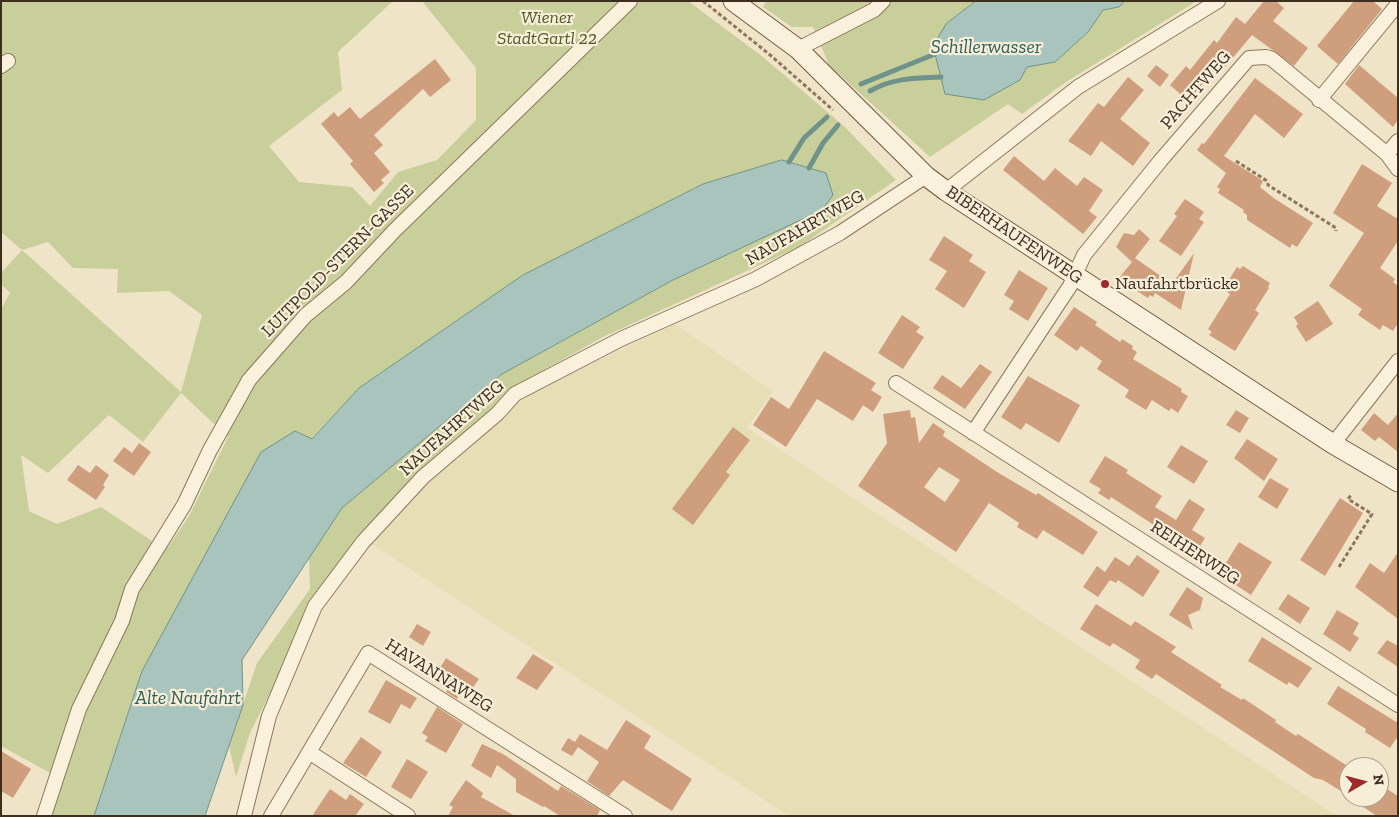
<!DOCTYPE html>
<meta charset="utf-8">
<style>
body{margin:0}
#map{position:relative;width:1399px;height:817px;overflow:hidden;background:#f0e4c8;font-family:"Zilla Slab",serif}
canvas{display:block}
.frame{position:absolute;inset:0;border:2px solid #3d2e20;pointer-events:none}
.north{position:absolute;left:1339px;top:757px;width:50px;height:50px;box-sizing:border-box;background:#f7eed8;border:1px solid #ada18e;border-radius:50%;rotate:82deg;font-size:14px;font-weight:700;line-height:20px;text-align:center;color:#3d2e20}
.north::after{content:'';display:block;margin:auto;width:18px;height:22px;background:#9e2a2b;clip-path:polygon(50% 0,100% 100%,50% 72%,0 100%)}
</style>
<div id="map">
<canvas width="1399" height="817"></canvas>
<div class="frame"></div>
<div class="north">N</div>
</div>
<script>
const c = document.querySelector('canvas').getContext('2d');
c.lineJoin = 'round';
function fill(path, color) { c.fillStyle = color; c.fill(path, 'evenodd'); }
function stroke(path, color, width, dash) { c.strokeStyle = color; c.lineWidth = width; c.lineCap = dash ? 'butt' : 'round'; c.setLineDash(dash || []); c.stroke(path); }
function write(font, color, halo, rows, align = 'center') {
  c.font = font + ' "Zilla Slab",serif'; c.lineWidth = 4.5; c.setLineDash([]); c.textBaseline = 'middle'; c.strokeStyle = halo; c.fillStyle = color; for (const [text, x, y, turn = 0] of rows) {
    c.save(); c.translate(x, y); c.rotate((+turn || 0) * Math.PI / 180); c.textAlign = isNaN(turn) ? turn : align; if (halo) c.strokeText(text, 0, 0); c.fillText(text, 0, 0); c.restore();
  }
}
fill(new Path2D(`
 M675 324 773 391 747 428 1337 816H789L361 537 497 408Z`), '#e6deb5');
fill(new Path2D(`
 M1 1H393L338 52 342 90 269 146 299 182 352 187 370 206 398 172 437 160 476 120V68L422 1H688L763 57 845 127 896 180 799 247 603 337 508 390 497 408 361 537 284 665 250 733 236 777 229 746 257 663 310 589 309 558 342 508 502 374 673 280 826 174 782 160 703 184 523 275 359 388 311 439 142 671 94 816H52L61 779 1 746V309L10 293 1 284V273L22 250 1 232ZM48 242 73 268 118 269 117 293 169 291 202 315 181 392 22 250ZM181 393 228 437 189 516 168 547 155 543 101 507 57 524 29 511 21 455 48 473 109 415 143 442Z
 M766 1H976L946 24 1020 80 1027 67 1055 62 1088 32 1103 10 1119 7 1125 1H1197L1066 82 1022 114 1008 104 930 157 829 65 813 27H792L763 7Z`), '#c9cf9b');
const water = new Path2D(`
 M976 1H1125L1119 7 1103 10 1088 32 1055 62 1027 67 1020 80 984 100 945 94 933 46 946 24Z
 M782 160 826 173 833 195 822 210 673 280 502 374 342 508 242 660 243 705 205 816H94L142 671 261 452 295 431 312 439 359 388 523 275 703 184Z`);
fill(water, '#a9c4bc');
stroke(water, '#6f938a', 1);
stroke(new Path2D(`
 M861 84 935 54
 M870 91C892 78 916 78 941 77
 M789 162 804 138 827 117
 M809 168 823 143 838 125`), '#6f938a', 5);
fill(new Path2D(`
 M1264 1H1276L1284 8 1273 21 1308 48 1294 66 1252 35 1221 72 1216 68 1188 101 1170 85 1186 66 1190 70 1214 40 1217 43 1236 17 1245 24Z
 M1354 1H1373L1382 9 1338 64 1317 46Z
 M435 59 451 80 430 97 423 89 374 135 383 145 374 153 390 172 381 180 384 183 374 192 350 164 353 161 321 124 334 112 338 117 350 107 360 119Z
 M1156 65 1169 75 1160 87 1147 76Z
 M1359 65 1398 98V120L1393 127 1345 84Z
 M1128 77 1144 90 1120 119 1150 143 1133 166 1101 141 1091 156 1068 141 1098 103 1104 107Z
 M1255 78 1303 114 1284 138 1255 114 1224 156 1263 181 1260 187 1275 199 1313 223 1297 247 1292 244 1290 248 1247 220V215L1243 212 1244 210 1218 193 1220 189 1217 187 1226 173 1197 150 1202 143 1204 144Z
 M1014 156 1044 181 1055 168 1077 186 1084 177 1103 190 1089 211 1097 217 1083 234 1003 170Z
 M1362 164 1392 183 1377 206 1398 219V241L1380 268 1395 279 1393 282 1398 286V323L1393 331 1383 325 1380 330 1358 315 1362 309 1329 286 1364 233 1333 213Z
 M1185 199 1204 212 1199 219 1204 222 1181 256 1159 241 1177 216 1174 214Z
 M1139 229 1150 239 1135 258 1172 284 1194 253 1181 310 1155 293 1153 297 1150 295 1148 298 1118 279 1132 262 1116 247 1124 233 1134 235Z
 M944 236 973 255 969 261 986 272 964 308 935 289 947 271 929 260Z
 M1243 266 1270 283 1268 287 1269 288 1255 310 1259 313 1235 351 1209 335 1212 332 1208 329 1230 294 1227 292 1229 289 1225 286 1237 267 1240 269Z
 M1019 270 1048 288 1028 321 1009 309 1014 301 1004 295Z
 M1318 301 1333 324 1306 342 1296 326 1298 324 1294 317Z
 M1074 307 1097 322 1095 325 1120 342 1122 339 1133 346 1132 349 1137 352 1133 359 1182 389 1181 392 1188 396 1178 413 1171 408 1169 411 1152 400 1146 410 1125 397 1129 390 1097 369 1102 361 1081 346 1077 351 1054 335Z
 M902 315 920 327 916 332 924 337 903 369 878 353Z
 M824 351 876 383 871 390 882 397 873 412 863 405 853 421 817 399 786 447 753 425 771 397 789 409Z
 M980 364 992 372 965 409 933 388 942 375 961 388Z
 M1028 376 1080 405 1059 443 1026 423 1021 430 1001 417Z
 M910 410 911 418 915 417 919 443 933 423 945 431 943 436 997 472 1036 495 1038 493 1098 532 1083 555 1043 530 1037 539 1017 527 1019 523 989 503 956 552 858 486 887 443 883 414ZM939 467 960 480 945 502 924 487Z
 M1236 410 1249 418 1240 433 1226 425Z
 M1374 413 1388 425 1398 413V452L1379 437 1375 441 1361 430Z
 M733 427 750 440 726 472 730 475 693 525 672 509Z
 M1247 439 1278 459 1264 481 1234 458Z
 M139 443 151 452 134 476 113 461 124 447 132 453Z
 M1181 445 1208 461 1194 484 1167 467Z
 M1105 456 1128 470 1126 473 1162 496 1155 507 1176 520 1189 499 1205 509 1192 530 1205 538 1194 556 1160 535 1163 531 1111 497 1109 500 1098 493 1101 489 1089 482Z
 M78 465 90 473 96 465 109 475 103 485 105 487 96 500 67 480Z
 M1270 478 1289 489 1277 509 1258 497Z
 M1340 498 1363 513 1325 576 1300 560Z
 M1239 542 1272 562 1251 595 1219 574Z
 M1398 552V619L1355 587 1370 563 1384 573Z
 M1137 555 1160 571 1143 597 1118 580 1116 583 1110 580 1098 597 1083 587 1097 566 1105 572 1115 557 1129 566Z
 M1187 587 1203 598 1200 610 1188 615 1193 630 1169 615Z
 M1288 594 1310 608 1300 624 1278 609Z
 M1096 604 1131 626 1135 621 1176 647 1171 652 1222 685 1220 687 1242 700 1243 698 1276 720 1275 722 1296 736 1298 734 1349 767V796L1323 780 1314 778 1156 674 1152 679 1135 668 1140 660 1113 643 1110 647 1080 629Z
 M1337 610 1359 623 1353 634 1359 638 1350 652 1323 634Z
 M417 624 431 632 423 646 409 637Z
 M1262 637 1312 668 1298 688 1289 682 1287 685 1248 661Z
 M1387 640 1398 646V667L1377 653Z
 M533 654 554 667 537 690 516 678Z
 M446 658 479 679 472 689 466 685 457 699 446 692 450 684 444 680 448 673 440 668Z
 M386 680 417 698 410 709 401 704 390 724 368 712Z
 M1338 686 1398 723V736L1390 748 1365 732 1366 729 1327 704Z
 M437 707 463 724 446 753 425 741 428 737 422 733Z
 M626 720 651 736 644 748 692 779 672 811 623 780 609 796 587 781 599 762 578 747 572 756 561 750 568 738 575 742 580 734 607 750Z
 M361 737 382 752 366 777 343 763Z
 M482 744 503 754 558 791 561 786 600 810 597 816H560L544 806 543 807 516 792V779L497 765 491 778 471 766Z
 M1 751 31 769 13 798 1 791Z
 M407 759 428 772 411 799 391 787Z
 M466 780 483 793 481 797 515 816H448L453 807 449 805Z
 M1379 784 1398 796V816H1377L1348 797H1379Z
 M330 789 346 800 350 794 364 804 355 816H312Z`), '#cf9f7d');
const minor = new Path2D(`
 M798 49 874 10 883 1
 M1 66 8 61
 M1319 100 1398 4
 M1387 154 1398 141
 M946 191 1078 87 1218 1
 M896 383 1398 705
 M973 433 1070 286 1084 255 1161 160 1249 58 1266 57 1272 59 1387 154 1398 169
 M1333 444 1398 361
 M309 752 408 816
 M44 816 79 709 122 621 132 589 184 505 210 450 249 380 306 315 346 282 395 230 630 1
 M244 816 269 716 315 606 363 542 423 477 497 414 515 394 621 339 756 279 840 233 926 176
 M271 816 368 653 625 816`);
const secondary = new Path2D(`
 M733 1 798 49 926 176 946 191 1333 444 1398 482`);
stroke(minor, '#8d765c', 16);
stroke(secondary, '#6f573f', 21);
stroke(new Path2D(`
 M703 1 769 54 833 110
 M1236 161 1267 181 1268 185 1336 228V231
 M1339 567 1372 514 1348 499 1351 495`), '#8d765c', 3, [4, 2.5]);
stroke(minor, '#faf1dc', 14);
stroke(secondary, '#faf1dc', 19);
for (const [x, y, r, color] of [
 [1105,284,5,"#9e2a2b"]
]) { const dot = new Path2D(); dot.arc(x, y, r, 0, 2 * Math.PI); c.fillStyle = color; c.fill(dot); stroke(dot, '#f7eed8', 2); }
write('italic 18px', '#4d5a26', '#f7eed8', [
 ["Wiener",547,18],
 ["StadtGartl 22",547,39]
]);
write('18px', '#3d2e20', '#f7eed8', [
 ["PACHTWEG",1196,90,-49],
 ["NAUFAHRTWEG",805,228,-30],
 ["BIBERHAUFENWEG",1014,235,34],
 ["LUITPOLD-STERN-GASSE",338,261,-45],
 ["NAUFAHRTWEG",452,428,-42],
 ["REIHERWEG",1195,553,33],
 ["HAVANNAWEG",439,676,32]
]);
write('18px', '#3d2e20', '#f7eed8', [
 ["Naufahrtbrücke",1115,284]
], 'left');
write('italic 19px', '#2f5d5a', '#f7eed8', [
 ["Schillerwasser",986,48],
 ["Alte Naufahrt",188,699]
]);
</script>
